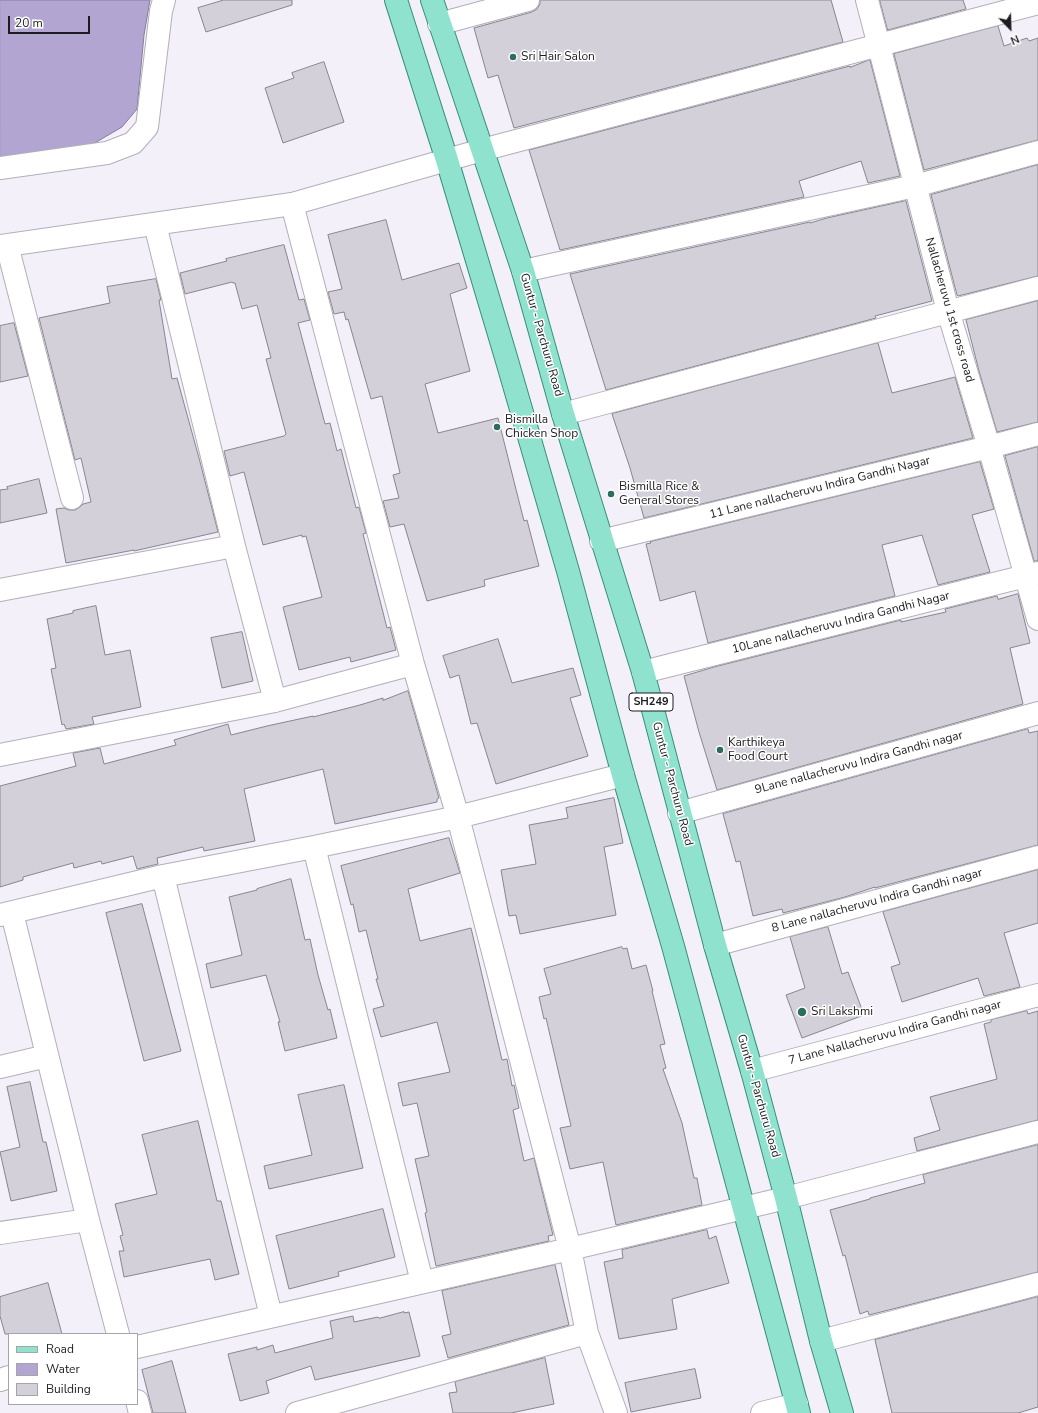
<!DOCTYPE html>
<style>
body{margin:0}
#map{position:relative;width:1038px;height:1413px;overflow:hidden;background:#f3f0fa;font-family:"Nunito Sans",sans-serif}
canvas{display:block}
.legend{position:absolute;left:8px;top:1333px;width:130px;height:72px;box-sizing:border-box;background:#fff;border:1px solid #a5a4a6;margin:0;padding:5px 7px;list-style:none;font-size:12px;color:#1d1c20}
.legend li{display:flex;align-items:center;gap:8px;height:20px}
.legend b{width:20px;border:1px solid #a5a4a6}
.north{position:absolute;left:990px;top:8px;width:40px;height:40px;-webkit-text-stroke:3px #fff;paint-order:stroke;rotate:157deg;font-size:11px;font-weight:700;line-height:16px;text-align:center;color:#1d1c20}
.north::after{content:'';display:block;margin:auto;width:14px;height:18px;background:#1d1c20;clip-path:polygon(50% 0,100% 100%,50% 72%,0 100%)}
.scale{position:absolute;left:8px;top:16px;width:82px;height:18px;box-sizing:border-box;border:2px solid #1d1c20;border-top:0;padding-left:5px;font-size:12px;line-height:14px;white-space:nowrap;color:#1d1c20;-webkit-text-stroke:3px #fff;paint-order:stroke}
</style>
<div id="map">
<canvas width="1038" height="1413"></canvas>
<ul class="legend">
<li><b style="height:5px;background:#8fe2cd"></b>Road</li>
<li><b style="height:11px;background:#b2a5d2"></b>Water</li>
<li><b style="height:11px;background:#d3d0da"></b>Building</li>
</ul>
<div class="north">N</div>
<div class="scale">20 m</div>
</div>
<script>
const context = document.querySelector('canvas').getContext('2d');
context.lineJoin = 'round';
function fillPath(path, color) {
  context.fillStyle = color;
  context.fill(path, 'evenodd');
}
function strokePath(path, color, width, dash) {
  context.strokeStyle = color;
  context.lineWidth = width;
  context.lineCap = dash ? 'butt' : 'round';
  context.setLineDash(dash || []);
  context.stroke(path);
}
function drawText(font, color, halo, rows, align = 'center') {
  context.font = font + ' "Nunito Sans",sans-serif';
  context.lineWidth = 3;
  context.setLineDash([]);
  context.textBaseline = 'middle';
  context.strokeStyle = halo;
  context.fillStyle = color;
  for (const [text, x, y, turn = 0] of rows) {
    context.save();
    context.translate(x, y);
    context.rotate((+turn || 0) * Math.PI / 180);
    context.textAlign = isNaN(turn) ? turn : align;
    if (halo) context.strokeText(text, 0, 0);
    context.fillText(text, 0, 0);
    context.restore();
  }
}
const water = new Path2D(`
 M 0,0 L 150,0 L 144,35 L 137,109 L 122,127 L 93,144 L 0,159 Z`);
const building = new Path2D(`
 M 224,0 L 292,0 L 292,5 L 206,32 L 198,8 Z
 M 540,0 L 831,0 L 843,42 L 514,128 L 498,75 L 488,78 L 474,28 L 532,12 L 537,9 L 540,4 Z
 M 880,0 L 963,0 L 966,9 L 888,30 Z
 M 998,26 L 1004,46 L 1027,38 L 1029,41 L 1038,38 L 1038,140 L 924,170 L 894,54 Z
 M 870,60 L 900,176 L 868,183 L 861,161 L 799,181 L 804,197 L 560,250 L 529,150 L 850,66 L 850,67 Z
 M 324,62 L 344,122 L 283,143 L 265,88 L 294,78 L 292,73 Z
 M 1038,165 L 1038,276 L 958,296 L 957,295 L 931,195 Z
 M 906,201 L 932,301 L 875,316 L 876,318 L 606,390 L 570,274 L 810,222 L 810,223 L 827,218 Z
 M 386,220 L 402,280 L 459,263 L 467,288 L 450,294 L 470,371 L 425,384 L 438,433 L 498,418 L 524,521 L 527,520 L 539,566 L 484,580 L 485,586 L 427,601 L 404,524 L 390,527 L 383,501 L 399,498 L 393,475 L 400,473 L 382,396 L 371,399 L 348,319 L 346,320 L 344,312 L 334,314 L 328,292 L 342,289 L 328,235 Z
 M 284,245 L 299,300 L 304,299 L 310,320 L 298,323 L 325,424 L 330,423 L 337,451 L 341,449 L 356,508 L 359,507 L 366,533 L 363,534 L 387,628 L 390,627 L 396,650 L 351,662 L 350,657 L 299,670 L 283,607 L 322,597 L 306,536 L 302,537 L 302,535 L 263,545 L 244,472 L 230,476 L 224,451 L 284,436 L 286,434 L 266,359 L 271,358 L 257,305 L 242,309 L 235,283 L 233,283 L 232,282 L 185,294 L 180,273 L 227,261 L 226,259 Z
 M 156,279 L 161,300 L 159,300 L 172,379 L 177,378 L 199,458 L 218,532 L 134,551 L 134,550 L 66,563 L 56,509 L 64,508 L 69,510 L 75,510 L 80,507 L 83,504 L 91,502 L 81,458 L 75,460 L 39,318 L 110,303 L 107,287 Z
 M 1038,301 L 1038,422 L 997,432 L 979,371 L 966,320 Z
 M 14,323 L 28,376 L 0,382 L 0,326 Z
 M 878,343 L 892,393 L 955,377 L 973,438 L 644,518 L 630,468 L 612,414 Z
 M 1038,447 L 1038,561 L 1034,561 L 1005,456 Z
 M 980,462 L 994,509 L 972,515 L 990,572 L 938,585 L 922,535 L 882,545 L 895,596 L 708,643 L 695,591 L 660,601 L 646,544 L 651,543 L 650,542 Z
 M 39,479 L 47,513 L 0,523 L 0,490 L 8,489 L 7,487 Z
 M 1018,594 L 1030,643 L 1010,648 L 1023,704 L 717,790 L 699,732 L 684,676 L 714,667 L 901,620 L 901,622 L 946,612 L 945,609 L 997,596 L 998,599 Z
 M 96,606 L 105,655 L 130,650 L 141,707 L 92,717 L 94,724 L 66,729 L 64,724 L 62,725 L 51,669 L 56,668 L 47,619 L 73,613 L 73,611 Z
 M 242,632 L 253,681 L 222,688 L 211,638 Z
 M 498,639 L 512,683 L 573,668 L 581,695 L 570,698 L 588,756 L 496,784 L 477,723 L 471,724 L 459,675 L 450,678 L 443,656 Z
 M 408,691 L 439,798 L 437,799 L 437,802 L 335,824 L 323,769 L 244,789 L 255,841 L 204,851 L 203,847 L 157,858 L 158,864 L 137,869 L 133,856 L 102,864 L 101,861 L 74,868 L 73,863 L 23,877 L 23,880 L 0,887 L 0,786 L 76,766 L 73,753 L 100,748 L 104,764 L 176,745 L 174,740 L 228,724 L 231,735 L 267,726 L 313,716 L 313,717 L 360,705 L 383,698 L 383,700 Z
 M 1028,729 L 1029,733 L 1038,731 L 1038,845 L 875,888 L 875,887 L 845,897 L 783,913 L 782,909 L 753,916 L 740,861 L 736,862 L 723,814 Z
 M 614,798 L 623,843 L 604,847 L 616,915 L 520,934 L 516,915 L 509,916 L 501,870 L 536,864 L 529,825 L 568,818 L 566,808 Z
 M 449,838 L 460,873 L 408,889 L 420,941 L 471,928 L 502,1060 L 507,1059 L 512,1086 L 514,1085 L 519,1108 L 513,1110 L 524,1161 L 534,1158 L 553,1235 L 548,1236 L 549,1241 L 436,1266 L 425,1213 L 427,1212 L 415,1159 L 429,1156 L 417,1103 L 403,1106 L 398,1083 L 450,1072 L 437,1022 L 381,1037 L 373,1009 L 384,1006 L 376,979 L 378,979 L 366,930 L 359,932 L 353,904 L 351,905 L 341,866 Z
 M 1038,870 L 1038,923 L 1004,933 L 1020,987 L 984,996 L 978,978 L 902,1002 L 891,967 L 900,964 L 883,912 Z
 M 291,879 L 305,940 L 310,939 L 318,975 L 328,1010 L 330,1009 L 337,1038 L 285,1051 L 278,1022 L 280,1022 L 266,975 L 211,988 L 206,964 L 242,955 L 229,897 L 257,890 L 257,889 Z
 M 142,904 L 181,1051 L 144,1061 L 106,913 Z
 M 828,927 L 842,974 L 848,972 L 864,1015 L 802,1038 L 786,995 L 805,988 L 790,937 Z
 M 622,947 L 623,949 L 627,948 L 632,969 L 646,965 L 653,991 L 652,991 L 665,1044 L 660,1045 L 666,1068 L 663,1069 L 682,1123 L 694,1178 L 697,1178 L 702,1205 L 616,1225 L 603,1162 L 570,1169 L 560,1128 L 571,1126 L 546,1018 L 544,1019 L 539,997 L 551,994 L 544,969 Z
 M 1027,1011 L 1028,1014 L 1038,1011 L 1038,1120 L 917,1151 L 914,1138 L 940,1130 L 930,1097 L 997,1079 L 984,1024 L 991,1022 L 991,1020 Z
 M 30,1082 L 43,1142 L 46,1142 L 57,1191 L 11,1201 L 0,1152 L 20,1147 L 7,1087 Z
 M 344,1085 L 363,1168 L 269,1189 L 264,1166 L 312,1155 L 298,1095 Z
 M 198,1121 L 217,1201 L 221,1201 L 239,1274 L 215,1280 L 210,1259 L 124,1277 L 119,1251 L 124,1251 L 120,1236 L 123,1235 L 115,1204 L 157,1194 L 142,1135 Z
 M 1038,1145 L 1038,1272 L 869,1315 L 868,1311 L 860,1314 L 845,1255 L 843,1256 L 830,1210 L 870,1199 L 870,1198 L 925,1183 L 923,1175 Z
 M 383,1209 L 395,1257 L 338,1272 L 339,1276 L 289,1289 L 276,1236 Z
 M 707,1230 L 709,1239 L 716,1236 L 729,1283 L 672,1299 L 677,1329 L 619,1339 L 604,1262 L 623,1258 L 622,1250 Z
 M 555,1265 L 569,1325 L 448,1358 L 442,1336 L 451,1334 L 442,1291 Z
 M 48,1283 L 62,1334 L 5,1334 L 0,1316 L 0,1297 Z
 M 1038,1297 L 1038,1407 L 1018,1413 L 892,1413 L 875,1340 Z
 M 404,1312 L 404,1313 L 409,1312 L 420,1356 L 315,1380 L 311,1366 L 266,1381 L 269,1393 L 240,1401 L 228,1354 L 257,1347 L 257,1350 L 273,1345 L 275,1353 L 333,1338 L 330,1321 L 353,1316 L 354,1322 L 378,1317 L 379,1318 Z
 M 545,1358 L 554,1404 L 511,1413 L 453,1413 L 449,1393 L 457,1392 L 455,1382 Z
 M 172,1361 L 186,1413 L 153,1413 L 142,1370 Z
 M 695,1369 L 701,1398 L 631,1412 L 625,1383 Z`);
const minor = new Path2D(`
 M 867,0 L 948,311 L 989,447 L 1038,619
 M 439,24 L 528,0
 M 0,168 L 107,153 L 133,143 L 147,127 L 161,11 L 164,0
 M 292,204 L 413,664 L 458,817 L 570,1249 L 587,1333 L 616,1413
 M 155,224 L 234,546 L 275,701
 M 7,245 L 72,498
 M 0,246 L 292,204 L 482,150 L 1038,3
 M 523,271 L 915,186 L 1038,152
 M 563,414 L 1038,288
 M 601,541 L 989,447 L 1038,434
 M 0,590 L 234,546
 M 643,672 L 1038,573
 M 0,755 L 275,701 L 413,664
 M 679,813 L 1038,713
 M 314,847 L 422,1282
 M 163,876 L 271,1316
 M 12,913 L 88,1220 L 118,1334
 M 0,915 L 163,876 L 314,847 L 458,817 L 623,775
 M 715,945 L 1038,857
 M 0,1067 L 47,1056
 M 752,1071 L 1038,995
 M 0,1233 L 88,1220
 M 821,1341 L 1038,1284
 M 137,1347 L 570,1249 L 786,1198 L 1038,1132
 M 0,1380 L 9,1377
 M 137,1401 L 140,1413
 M 297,1413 L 587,1333
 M 762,1413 L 797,1404`);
const major = new Path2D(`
 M 396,0 L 447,160 L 505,354 L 568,571 L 623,775 L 673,946 L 799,1413
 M 432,0 L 523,271 L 563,414 L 643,672 L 715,945 L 752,1071 L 786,1198 L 821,1341 L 842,1413`);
const markers = [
 [513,57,4,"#2d6d5c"],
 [497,427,4,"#2d6d5c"],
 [611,494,4,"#2d6d5c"],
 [720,750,4,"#2d6d5c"],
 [802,1012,5,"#2d6d5c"]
];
const shields = [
 [651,702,44]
];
const shieldNames = [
 ["SH249",651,702]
];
const poiNames = [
 ["Sri Hair Salon",521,57],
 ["Bismilla",505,420],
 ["Chicken Shop",505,434],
 ["Bismilla Rice &",619,487],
 ["General Stores",619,501],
 ["Karthikeya",728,743],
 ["Food Court",728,757],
 ["Sri Lakshmi",811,1012]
];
const streetNames = [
 ["Nallacheruvu 1st cross road",949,310,74],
 ["Guntur - Parchuru Road",541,335,74],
 ["11 Lane nallacheruvu Indira Gandhi Nagar",820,488,-14],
 ["10Lane nallacheruvu Indira Gandhi Nagar",841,623,-14],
 ["9Lane nallacheruvu Indira Gandhi nagar",859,763,-15],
 ["Guntur - Parchuru Road",672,784,75],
 ["8 Lane nallacheruvu Indira Gandhi nagar",877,901,-15],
 ["7 Lane Nallacheruvu Indira Gandhi nagar",895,1033,-15],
 ["Guntur - Parchuru Road",758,1096,74]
];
fillPath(water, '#b2a5d2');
strokePath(water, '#857c9d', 1);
fillPath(building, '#d3d0da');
strokePath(building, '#87858e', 1);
strokePath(minor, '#b2afb9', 24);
strokePath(major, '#37907b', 24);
strokePath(minor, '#fff', 22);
strokePath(major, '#8fe2cd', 22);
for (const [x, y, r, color] of markers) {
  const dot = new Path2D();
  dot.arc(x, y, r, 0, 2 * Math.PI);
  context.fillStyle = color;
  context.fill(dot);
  strokePath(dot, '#fff', 1.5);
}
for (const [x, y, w] of shields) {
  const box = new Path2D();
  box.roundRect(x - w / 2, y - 9, w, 18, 3);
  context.fillStyle = '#fff';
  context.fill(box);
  strokePath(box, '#1d1c20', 1);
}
drawText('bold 11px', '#1d1c20', null, shieldNames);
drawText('12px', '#1d1c20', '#fff', poiNames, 'left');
drawText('12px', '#1d1c20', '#fff', streetNames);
</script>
